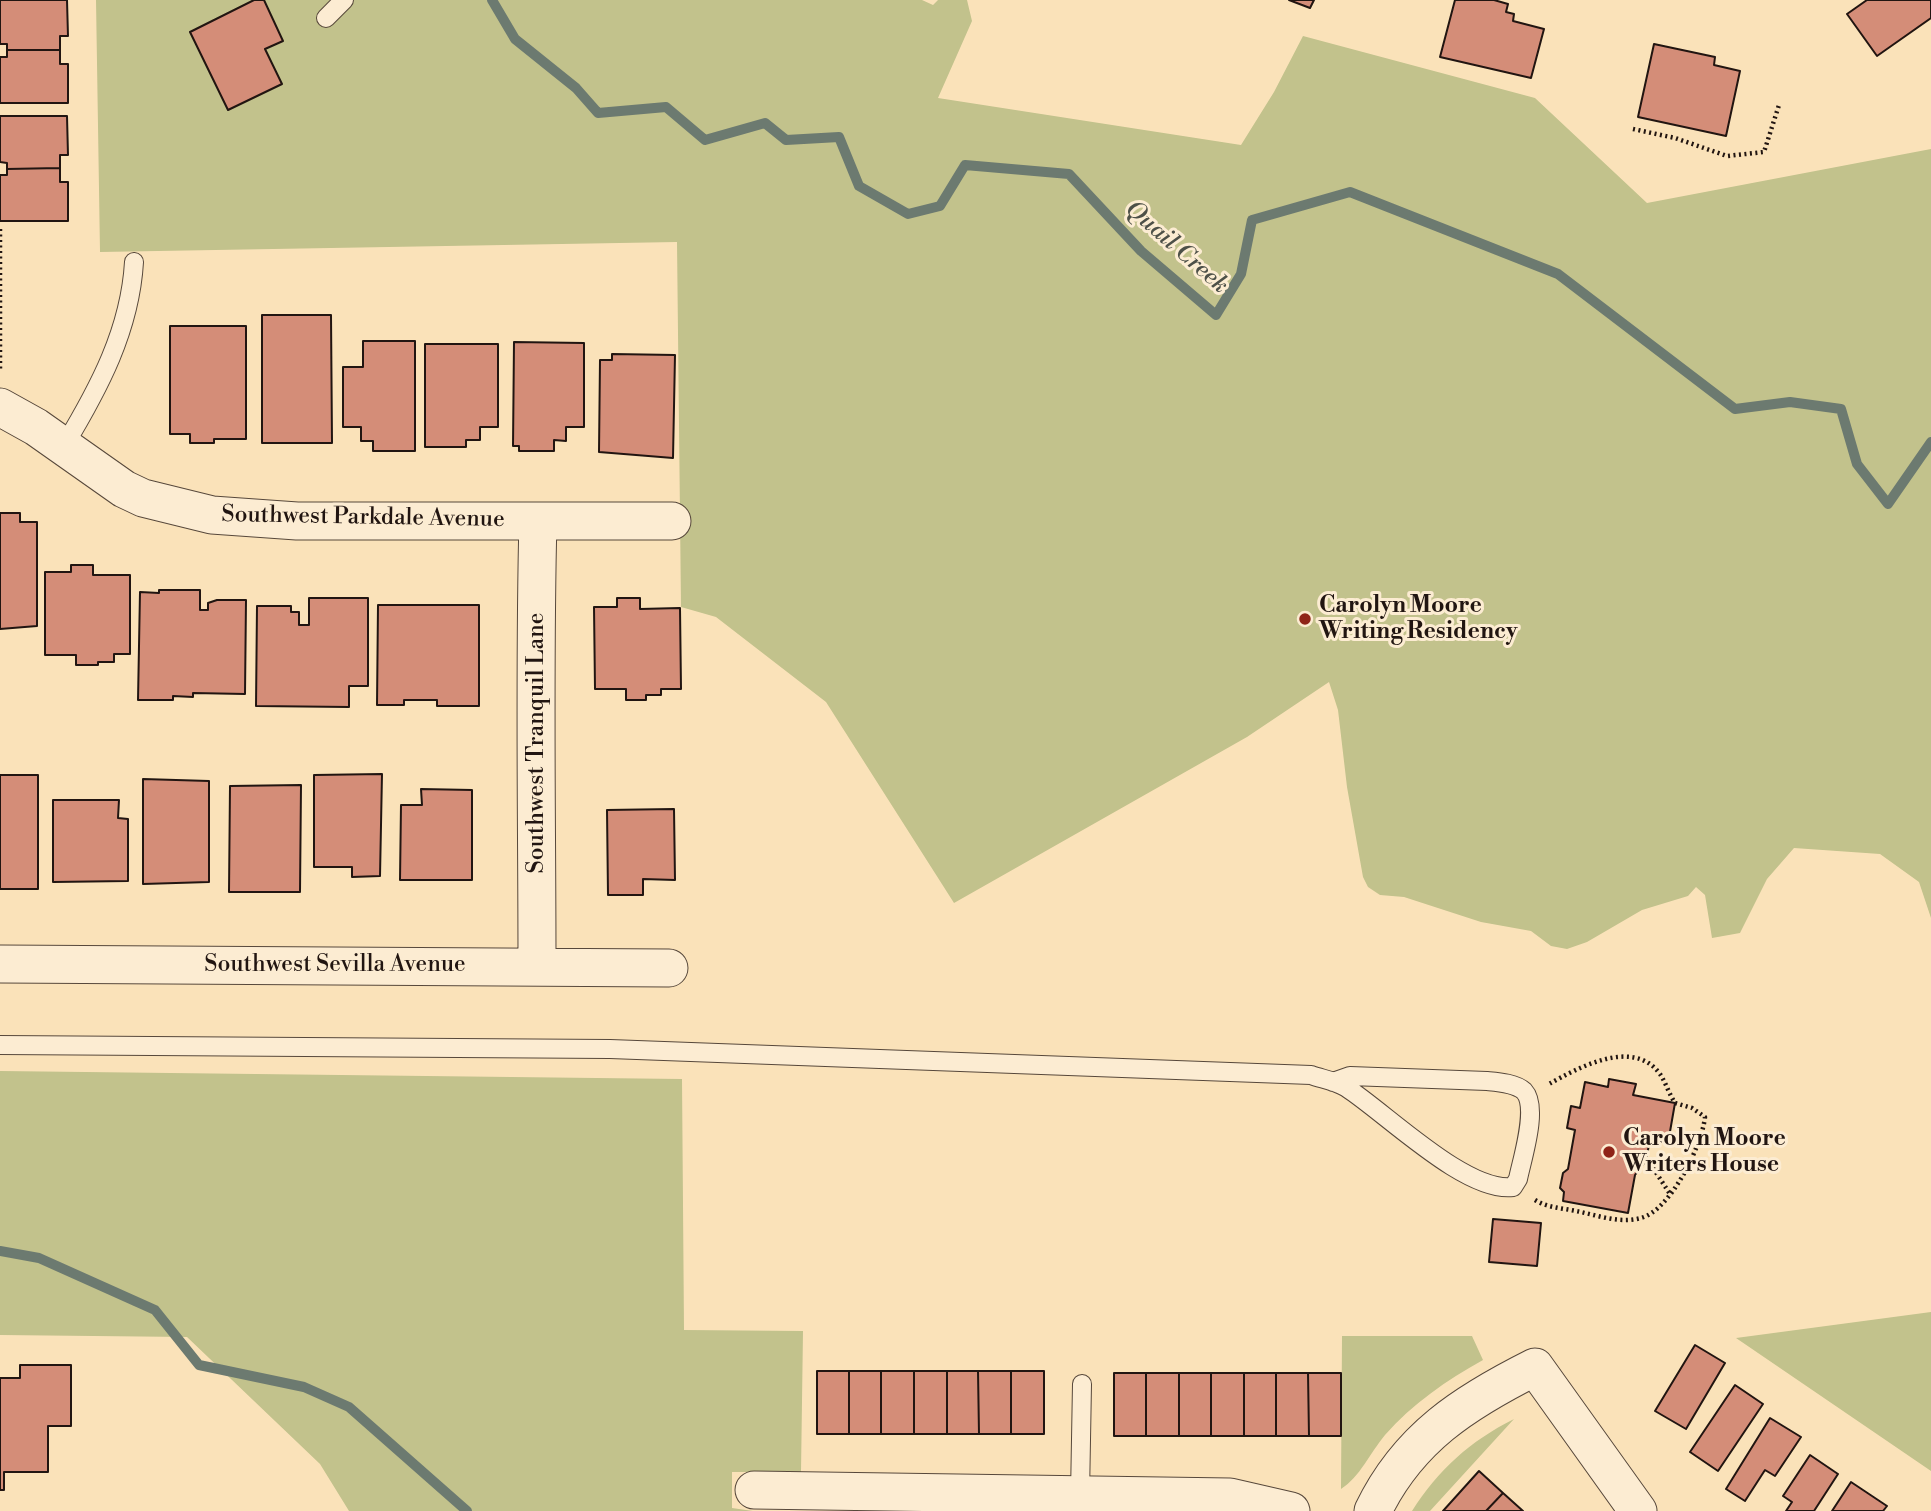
<!DOCTYPE html>
<style>
body{margin:0}
canvas{display:block;background:#fae2b9}
</style>
<canvas width="1931" height="1511"></canvas>
<script>
const context = document.querySelector('canvas').getContext('2d');
context.lineJoin = 'round';
function fillPath(path, color) {
  context.fillStyle = color;
  context.fill(path, 'evenodd');
}
function strokePath(path, color, width, dash) {
  context.strokeStyle = color;
  context.lineWidth = width;
  context.lineCap = dash ? 'butt' : 'round';
  context.setLineDash(dash || []);
  context.stroke(path);
}
function drawText(font, color, halo, rows, align = 'center') {
  context.font = font + ' "Libre Bodoni",serif';
  context.lineWidth = 6;
  context.setLineDash([]);
  context.textBaseline = 'middle';
  context.strokeStyle = halo;
  context.fillStyle = color;
  for (const [text, x, y, turn = 0] of rows) {
    context.save();
    context.translate(x, y);
    context.rotate((+turn || 0) * Math.PI / 180);
    context.textAlign = isNaN(turn) ? turn : align;
    if (halo) context.strokeText(text, 0, 0);
    context.fillText(text, 0, 0);
    context.restore();
  }
}
const green = new Path2D(`
 M 96,0 L 922,0 L 933,5 L 938,0 L 967,0 L 972,21 L 938,98 L 1241,145 L 1274,92 L 1303,36 L 1535,98 L 1647,203 L 1931,149 L 1931,918 L 1919,882 L 1880,854 L 1794,848 L 1767,879 L 1740,933 L 1712,938 L 1705,895 L 1696,887 L 1688,896 L 1642,910 L 1587,942 L 1567,949 L 1551,946 L 1531,931 L 1481,922 L 1404,897 L 1380,895 L 1368,887 L 1363,877 L 1347,787 L 1338,710 L 1329,682 L 1247,737 L 954,903 L 826,702 L 716,617 L 681,607 L 677,242 L 100,252 Z
 M 0,1071 L 682,1079 L 684,1330 L 803,1331 L 801,1472 L 732,1472 L 732,1508 L 753,1511 L 349,1511 L 320,1464 L 187,1337 L 0,1335 Z
 M 1931,1312 L 1931,1471 L 1736,1338 Z
 M 1342,1336 L 1472,1336 L 1483,1360 C 1447,1380 1412,1404 1385,1435 C 1370,1453 1360,1477 1341,1489 Z
 M 1514,1419 L 1430,1511 L 1412,1511 C 1438,1470 1470,1441 1514,1419 Z`);
const stream = new Path2D(`
 M 492,0 L 515,39 L 576,88 L 598,113 L 666,107 L 705,140 L 765,123 L 786,140 L 839,137 L 859,186 L 908,214 L 940,206 L 965,165 L 1069,174 L 1141,251 L 1216,315 L 1241,274 L 1252,220 L 1350,192 L 1558,274 L 1735,409 L 1790,402 L 1841,409 L 1857,464 L 1888,504 L 1931,442
 M 0,1251 L 39,1258 L 155,1310 L 199,1365 L 304,1387 L 349,1407 L 467,1511`);
const building = new Path2D(`
 M 0,0 L 67,0 L 68,36 L 60,36 L 60,50 L 7,50 L 7,44 L 0,44 Z
 M 254,0 L 264,0 L 283,41 L 265,49 L 282,84 L 228,110 L 190,32 Z
 M 1289,0 L 1314,0 L 1310,8 Z
 M 1455,0 L 1494,0 L 1508,4 L 1506,12 L 1514,14 L 1513,21 L 1544,29 L 1531,78 L 1440,57 Z
 M 1867,0 L 1931,0 L 1931,18 L 1877,56 L 1847,14 Z
 M 1654,44 L 1715,57 L 1714,65 L 1740,71 L 1726,136 L 1638,117 Z
 M 7,50 L 60,50 L 60,64 L 68,64 L 68,103 L 0,103 L 0,57 L 7,57 Z
 M 0,116 L 67,116 L 68,155 L 60,155 L 60,168 L 7,169 L 7,163 L 0,162 Z
 M 60,168 L 60,182 L 68,182 L 68,221 L 0,221 L 0,175 L 7,175 L 7,169 Z
 M 262,315 L 331,315 L 332,443 L 262,443 Z
 M 170,326 L 246,326 L 246,439 L 214,439 L 214,443 L 190,443 L 190,434 L 170,434 Z
 M 363,341 L 415,341 L 415,451 L 373,451 L 373,441 L 361,441 L 361,427 L 343,427 L 343,367 L 363,367 Z
 M 514,342 L 584,343 L 584,427 L 566,427 L 566,441 L 554,440 L 554,451 L 519,451 L 519,446 L 513,446 Z
 M 425,344 L 498,344 L 498,427 L 480,427 L 480,440 L 466,440 L 466,447 L 425,447 Z
 M 612,354 L 675,355 L 673,458 L 599,452 L 600,360 L 612,360 Z
 M 0,513 L 20,513 L 20,522 L 37,522 L 37,626 L 0,629 Z
 M 71,565 L 93,565 L 93,575 L 130,575 L 130,654 L 114,654 L 114,662 L 98,662 L 98,665 L 76,665 L 76,655 L 45,655 L 45,572 L 71,572 Z
 M 159,590 L 200,590 L 200,610 L 208,610 L 208,603 L 217,600 L 246,600 L 245,694 L 193,693 L 193,697 L 173,696 L 173,700 L 138,700 L 140,592 L 159,593 Z
 M 309,598 L 368,598 L 368,686 L 349,686 L 349,707 L 256,706 L 257,606 L 291,606 L 291,612 L 299,612 L 299,625 L 309,625 Z
 M 617,598 L 640,598 L 640,609 L 680,608 L 681,689 L 661,689 L 661,695 L 646,695 L 646,700 L 626,700 L 626,689 L 595,689 L 594,607 L 617,607 Z
 M 378,605 L 479,605 L 479,706 L 437,706 L 437,700 L 404,700 L 404,705 L 377,705 Z
 M 382,774 L 380,876 L 352,877 L 352,867 L 314,867 L 314,775 Z
 M 0,775 L 38,775 L 38,889 L 0,889 Z
 M 143,779 L 209,781 L 209,882 L 143,884 Z
 M 301,785 L 300,892 L 229,892 L 230,786 Z
 M 421,789 L 472,790 L 472,880 L 400,880 L 401,805 L 422,805 Z
 M 53,800 L 119,800 L 118,818 L 128,819 L 128,881 L 53,882 Z
 M 674,809 L 675,880 L 643,879 L 643,895 L 608,895 L 607,810 Z
 M 1609,1079 L 1636,1084 L 1633,1095 L 1675,1103 L 1668,1143 L 1650,1139 L 1646,1161 L 1635,1175 L 1628,1213 L 1563,1201 L 1564,1192 L 1560,1188 L 1563,1173 L 1568,1169 L 1575,1130 L 1567,1128 L 1571,1106 L 1580,1108 L 1585,1082 L 1608,1087 Z
 M 1493,1219 L 1541,1223 L 1537,1266 L 1489,1262 Z
 M 1695,1345 L 1725,1363 L 1686,1429 L 1655,1411 Z
 M 20,1365 L 71,1365 L 71,1426 L 48,1426 L 48,1472 L 4,1472 L 4,1490 L 0,1490 L 0,1378 L 20,1378 Z
 M 817,1371 L 849,1371 L 849,1434 L 817,1434 Z
 M 849,1371 L 881,1371 L 881,1434 L 849,1434 Z
 M 881,1371 L 914,1371 L 914,1434 L 881,1434 Z
 M 914,1371 L 947,1371 L 947,1434 L 914,1434 Z
 M 947,1371 L 978,1371 L 979,1434 L 947,1434 Z
 M 978,1371 L 1011,1371 L 1011,1434 L 979,1434 Z
 M 1011,1371 L 1044,1371 L 1044,1434 L 1011,1434 Z
 M 1114,1373 L 1146,1373 L 1146,1436 L 1114,1436 Z
 M 1146,1373 L 1179,1373 L 1179,1436 L 1146,1436 Z
 M 1179,1373 L 1211,1373 L 1211,1436 L 1179,1436 Z
 M 1211,1373 L 1244,1373 L 1244,1436 L 1211,1436 Z
 M 1244,1373 L 1276,1373 L 1276,1436 L 1244,1436 Z
 M 1276,1373 L 1308,1373 L 1309,1436 L 1276,1436 Z
 M 1308,1373 L 1341,1373 L 1341,1436 L 1309,1436 Z
 M 1735,1385 L 1763,1404 L 1718,1471 L 1690,1452 Z
 M 1770,1418 L 1801,1437 L 1775,1476 L 1765,1470 L 1745,1501 L 1726,1489 Z
 M 1810,1455 L 1838,1474 L 1814,1511 L 1786,1511 L 1792,1502 L 1783,1496 Z
 M 1479,1471 L 1503,1493 L 1486,1511 L 1443,1511 Z
 M 1851,1482 L 1887,1506 L 1883,1511 L 1832,1511 Z
 M 1503,1493 L 1523,1511 L 1486,1511 Z`);
const path = new Path2D(`
 M 1633,129 L 1675,138 L 1727,156 L 1764,152 L 1779,105
 M 0,229 L 0,369
 M 1653,1168 L 1670,1194
 M 1535,1200 C 1548,1208 1562,1208 1576,1211 C 1597,1215 1619,1224 1641,1218 C 1671,1210 1702,1145 1705,1117 L 1692,1108 L 1675,1103 C 1669,1094 1666,1083 1660,1074 C 1633,1037 1578,1068 1549,1084`);
const service = new Path2D(`
 M 326,18 L 344,0
 M 64,446 C 99,388 130,330 134,262
 M 0,1045 L 610,1049 L 1311,1075 C 1322,1079 1337,1081 1347,1088 C 1387,1114 1466,1193 1513,1187 L 1518,1179 C 1522,1159 1539,1107 1524,1091 C 1515,1083 1498,1082 1487,1081 L 1350,1076 L 1333,1082
 M 1080,1495 L 1082,1384`);
const minor = new Path2D(`
 M 0,407 L 36,427 L 124,489 L 143,498 L 212,515 L 297,521 L 672,521
 M 0,964 L 669,968
 M 537,965 C 537,817 534,669 538,521
 M 754,1490 L 1230,1497 L 1291,1511
 M 1373,1511 C 1408,1438 1465,1402 1535,1367 L 1638,1511`);
const markers = [
 [1305,619,7,"#8f2418"],
 [1609,1152,7,"#8f2418"]
];
const streetNames = [
 ["Southwest Parkdale Avenue",363,518,1],
 ["Southwest Tranquil Lane",537,743,-90],
 ["Southwest Sevilla Avenue",335,965]
];
const poiNames = [
 ["Carolyn Moore",1319,606],
 ["Writing Residency",1319,632],
 ["Carolyn Moore",1623,1139],
 ["Writers House",1623,1165]
];
const waterNames = [
 ["Quail Creek",1176,248,41]
];
fillPath(green, '#c2c28c');
strokePath(stream, '#6c7a70', 10);
fillPath(building, '#d48d78');
strokePath(building, '#211511', 2);
strokePath(service, '#57483b', 20);
strokePath(minor, '#57483b', 39);
strokePath(path, '#211511', 4.5, [2, 3.5]);
strokePath(service, '#fcecd2', 18);
strokePath(minor, '#fcecd2', 37);
for (const [x, y, r, color] of markers) {
  const dot = new Path2D();
  dot.arc(x, y, r, 0, 2 * Math.PI);
  context.fillStyle = color;
  context.fill(dot);
  strokePath(dot, '#fcecd2', 2.5);
}
drawText('23px', '#211511', '#fcecd2', streetNames);
drawText('bold 23px', '#211511', '#fcecd2', poiNames, 'left');
drawText('italic 24px', '#4d5048', '#fcecd2', waterNames);
</script>
